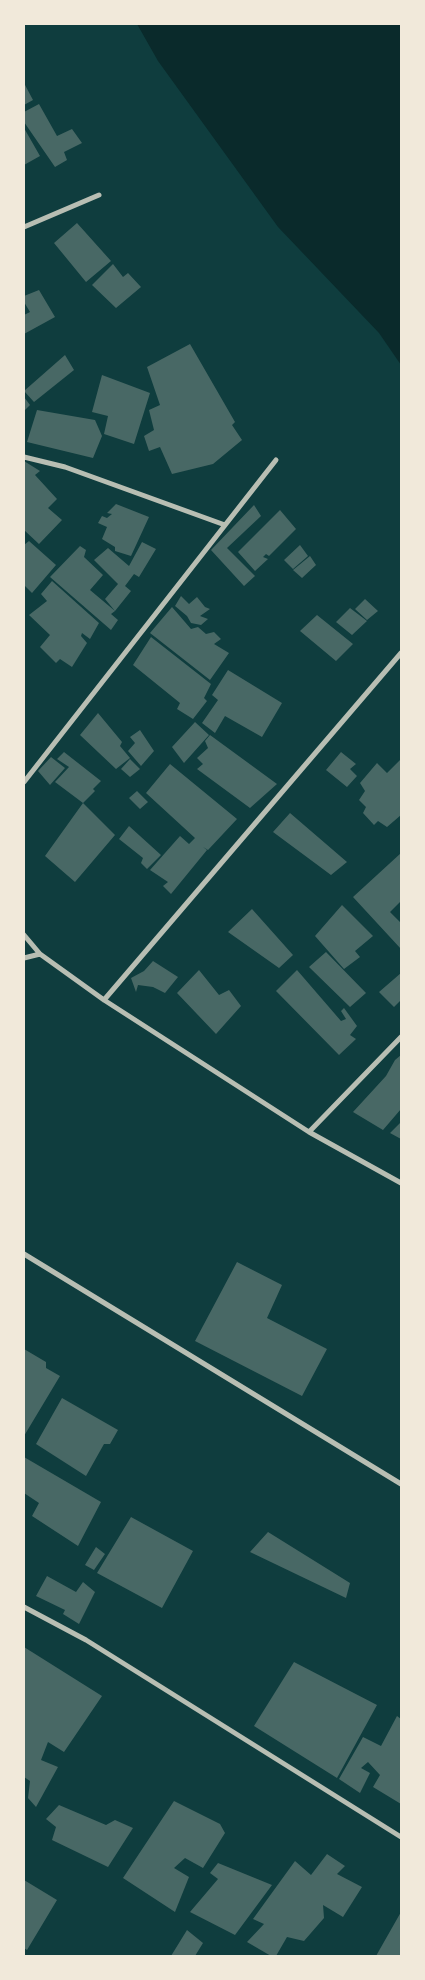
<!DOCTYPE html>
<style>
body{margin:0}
#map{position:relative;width:425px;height:1980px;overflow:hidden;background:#0f3d3e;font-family:Arial,sans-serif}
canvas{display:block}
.frame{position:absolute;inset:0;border:25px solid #f1e9da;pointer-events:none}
</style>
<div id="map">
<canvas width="425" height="1980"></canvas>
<div class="frame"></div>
</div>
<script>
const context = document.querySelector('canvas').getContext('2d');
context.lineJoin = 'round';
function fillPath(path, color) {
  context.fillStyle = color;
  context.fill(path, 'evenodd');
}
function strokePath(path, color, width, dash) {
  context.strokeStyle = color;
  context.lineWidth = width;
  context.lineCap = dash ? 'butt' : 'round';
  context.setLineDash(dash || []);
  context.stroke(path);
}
const water = new Path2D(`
 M 137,24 L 401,24 L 401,365 L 379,333 L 278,227 L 158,61 Z`);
const building = new Path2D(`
 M 24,83 L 33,100 L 24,105 Z
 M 39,104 L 57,136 L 72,129 L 82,143 L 64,152 L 67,160 L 55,167 L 24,122 L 24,112 Z
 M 24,128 L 40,156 L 24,165 Z
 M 77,223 L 111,261 L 86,282 L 54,243 Z
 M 113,264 L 123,277 L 128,273 L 141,287 L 116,308 L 92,285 Z
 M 39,290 L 55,317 L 24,334 L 24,315 L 30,312 L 24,302 L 24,296 Z
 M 190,344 L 235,422 L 232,425 L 242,440 L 213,464 L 172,474 L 160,447 L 149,451 L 144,436 L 154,430 L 149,410 L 160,405 L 147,367 Z
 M 65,355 L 74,370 L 34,402 L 24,391 Z
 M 102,375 L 150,393 L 134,444 L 104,434 L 108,416 L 92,412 Z
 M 24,397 L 30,405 L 24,411 Z
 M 37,410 L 95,420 L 102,436 L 93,458 L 27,442 Z
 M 24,461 L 40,471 L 35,475 L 57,499 L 48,508 L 62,520 L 39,544 L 24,530 Z
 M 116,504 L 149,517 L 131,556 L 115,551 L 115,547 L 102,539 L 107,527 L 98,523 L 102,516 L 107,518 L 112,514 L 107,513 Z
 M 254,505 L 261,516 L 227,548 L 255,576 L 244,586 L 211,550 Z
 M 280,510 L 296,529 L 269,556 L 266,554 L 263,557 L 268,559 L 255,571 L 238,552 Z
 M 29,541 L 56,565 L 32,593 L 24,585 L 24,545 Z
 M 142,542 L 156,549 L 139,577 L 134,574 L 125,586 L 131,591 L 115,611 L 105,599 L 118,584 L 94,560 L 108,548 L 129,566 Z
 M 300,545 L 308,556 L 293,569 L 284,560 Z
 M 80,546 L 86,550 L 84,557 L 103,575 L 90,590 L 115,611 L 111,614 L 118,620 L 111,630 L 50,577 Z
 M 310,556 L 316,565 L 302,578 L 293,570 Z
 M 52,581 L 99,623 L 90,639 L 82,633 L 81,636 L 87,643 L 72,667 L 60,659 L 56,663 L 40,647 L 50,635 L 29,615 L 47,601 L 41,594 Z
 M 181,596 L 189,604 L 197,597 L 205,607 L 210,609 L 200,616 L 208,619 L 201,625 L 191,623 L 187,616 L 175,606 Z
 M 365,599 L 378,611 L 367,620 L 355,609 Z
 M 172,607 L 191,629 L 198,627 L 206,634 L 214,632 L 221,639 L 214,644 L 229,653 L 210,680 L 150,633 Z
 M 350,608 L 367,621 L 352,635 L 336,622 Z
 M 317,615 L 353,644 L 336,661 L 300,631 Z
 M 151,637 L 211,684 L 204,698 L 207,701 L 193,719 L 177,709 L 180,703 L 133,665 Z
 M 228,670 L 282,703 L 262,737 L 225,716 L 215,733 L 202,723 L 218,700 L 212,695 Z
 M 98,713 L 122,742 L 120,746 L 130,758 L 116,769 L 80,735 Z
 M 195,722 L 209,735 L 184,763 L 172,747 Z
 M 140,730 L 154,751 L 141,766 L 128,751 L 135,743 L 130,737 Z
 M 210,735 L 277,784 L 250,808 L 197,769 L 203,764 L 197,758 L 208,748 L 205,741 Z
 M 64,752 L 101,781 L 93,789 L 95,791 L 83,803 L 55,782 L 69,767 L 57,759 Z
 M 341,752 L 356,764 L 350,769 L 357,776 L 347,787 L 326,770 Z
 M 51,757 L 65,768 L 50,785 L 38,771 Z
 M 130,759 L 140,769 L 130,777 L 121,769 Z
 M 401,759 L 401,815 L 387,827 L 378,821 L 374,825 L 363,813 L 366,807 L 359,800 L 365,791 L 360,783 L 377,763 L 387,773 Z
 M 170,764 L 237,819 L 208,850 L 203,847 L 207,850 L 171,894 L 163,886 L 168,882 L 150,870 L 180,836 L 189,844 L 195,838 L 146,793 Z
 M 137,791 L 148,802 L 140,809 L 129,798 Z
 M 83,803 L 115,835 L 75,882 L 45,856 Z
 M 290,813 L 347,862 L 331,875 L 273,832 Z
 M 129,826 L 161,855 L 147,869 L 141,863 L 143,858 L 119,839 Z
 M 401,853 L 401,901 L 390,912 L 401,923 L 401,949 L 353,897 Z
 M 342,905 L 373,936 L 355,951 L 360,957 L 344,969 L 315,936 Z
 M 252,909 L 293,955 L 279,968 L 228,932 Z
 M 326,952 L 366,993 L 350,1007 L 309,967 Z
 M 153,961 L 178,977 L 165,993 L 153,987 L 138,985 L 136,992 L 131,978 L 144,971 Z
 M 199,970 L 219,995 L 229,990 L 241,1006 L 216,1034 L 177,993 Z
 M 297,970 L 341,1021 L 346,1019 L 341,1011 L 344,1008 L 357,1026 L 350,1035 L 356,1039 L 339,1055 L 276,991 Z
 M 401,973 L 401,1000 L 394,1007 L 379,992 Z
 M 401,1055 L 401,1109 L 383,1130 L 353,1112 L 386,1076 L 395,1060 Z
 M 401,1122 L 401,1139 L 390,1133 Z
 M 237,1262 L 282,1285 L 267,1318 L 327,1349 L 302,1396 L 195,1341 Z
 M 24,1349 L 46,1362 L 46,1368 L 60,1376 L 24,1436 Z
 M 62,1398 L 118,1430 L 110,1444 L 104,1444 L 86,1476 L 36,1444 Z
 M 24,1457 L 101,1502 L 78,1546 L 32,1516 L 39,1503 L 24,1493 Z
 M 131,1517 L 193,1551 L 162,1608 L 97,1573 Z
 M 268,1532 L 350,1583 L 346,1598 L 250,1552 Z
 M 96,1547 L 105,1554 L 94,1570 L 85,1565 Z
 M 47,1576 L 76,1592 L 83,1582 L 95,1592 L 79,1624 L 63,1614 L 65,1610 L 36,1596 Z
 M 24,1647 L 102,1696 L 64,1752 L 48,1742 L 41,1760 L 58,1767 L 36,1807 L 28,1798 L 30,1781 L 24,1777 Z
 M 294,1662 L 377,1705 L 337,1778 L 254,1726 Z
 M 397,1716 L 401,1719 L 401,1804 L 373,1787 L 380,1775 L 368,1762 L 361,1768 L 370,1773 L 360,1793 L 339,1779 L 363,1737 L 381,1746 Z
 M 174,1801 L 220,1824 L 225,1833 L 203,1868 L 185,1858 L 174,1868 L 189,1877 L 175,1912 L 123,1878 Z
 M 59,1805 L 106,1825 L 115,1820 L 133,1828 L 108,1867 L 52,1840 L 56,1827 L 46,1819 Z
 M 327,1854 L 345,1866 L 337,1874 L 362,1887 L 343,1917 L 323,1905 L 324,1918 L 304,1941 L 287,1937 L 276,1956 L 271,1956 L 247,1942 L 264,1924 L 253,1919 L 295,1861 L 311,1875 Z
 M 218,1863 L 272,1885 L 235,1935 L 190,1912 L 218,1879 L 210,1873 Z
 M 24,1880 L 57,1900 L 27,1950 L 24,1948 Z
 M 401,1912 L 401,1956 L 376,1956 Z
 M 187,1930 L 203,1943 L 195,1956 L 171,1956 Z`);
const minor = new Path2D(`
 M 24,227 L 99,195
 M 24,457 L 65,467 L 225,525
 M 24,782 L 276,460
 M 24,935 L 40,954 L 104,1000 L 309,1132 L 401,1183
 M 24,958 L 40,954
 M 104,1000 L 401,653
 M 309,1132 L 401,1037
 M 24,1254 L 401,1484
 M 24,1607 L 86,1640 L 401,1837`);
fillPath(water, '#0a2a2b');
fillPath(building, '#486865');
strokePath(minor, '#b8beb3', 5);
</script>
